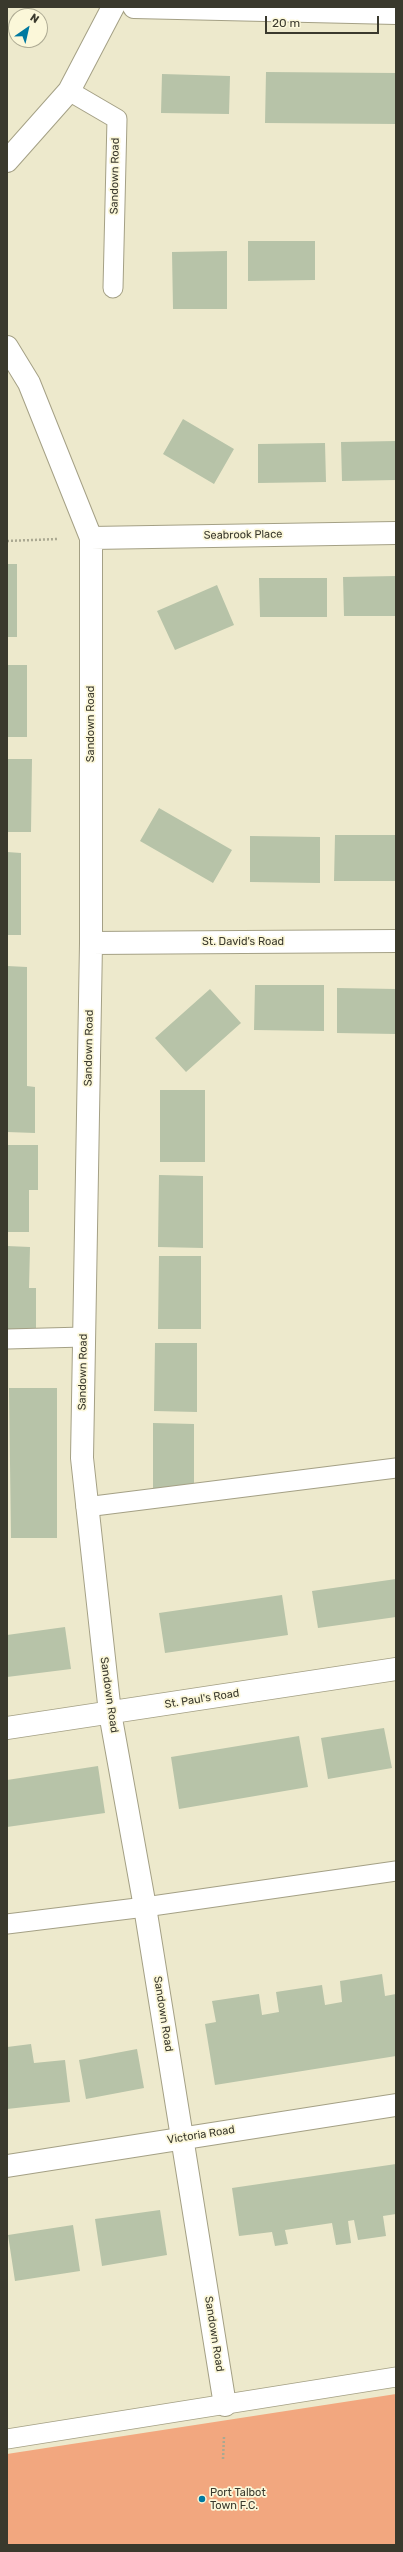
<!DOCTYPE html>
<style>
body{margin:0}
#map{position:relative;width:403px;height:2552px;overflow:hidden;background:#ede9cc;font-family:Rubik,sans-serif}
canvas{display:block}
.frame{position:absolute;inset:0;border:8px solid #3a392d;pointer-events:none}
.north{position:absolute;left:8px;top:8px;width:40px;height:40px;box-sizing:border-box;background:#fbf7d9;border:1px solid #aeab94;border-radius:50%;rotate:34deg;font-size:11px;font-weight:700;line-height:16px;text-align:center;color:#3a392d}
.north::after{content:'';display:block;margin:auto;width:14px;height:18px;background:#0079a1;clip-path:polygon(50% 0,100% 100%,50% 72%,0 100%)}
.scale{position:absolute;left:265px;top:16px;width:114px;height:18px;box-sizing:border-box;border:2px solid #3a392d;border-top:0;padding-left:5px;font-size:12px;line-height:14px;white-space:nowrap;color:#3a392d;-webkit-text-stroke:3px #fbf7d9;paint-order:stroke}
</style>
<div id="map">
<canvas width="403" height="2552"></canvas>
<div class="frame"></div>
<div class="north">N</div>
<div class="scale">20 m</div>
</div>
<script>
const context = document.querySelector('canvas').getContext('2d');
context.lineJoin = 'round';
function fillPath(path, color) {
  context.fillStyle = color;
  context.fill(path, 'evenodd');
}
function strokePath(path, color, width, dash) {
  context.strokeStyle = color;
  context.lineWidth = width;
  context.lineCap = dash ? 'butt' : 'round';
  context.setLineDash(dash || []);
  context.stroke(path);
}
function drawText(font, color, halo, rows, align = 'center') {
  context.font = font + ' Rubik,sans-serif';
  context.lineWidth = 3.5;
  context.setLineDash([]);
  context.textBaseline = 'middle';
  context.strokeStyle = halo;
  context.fillStyle = color;
  for (const [text, x, y, turn = 0] of rows) {
    context.save();
    context.translate(x, y);
    context.rotate((+turn || 0) * Math.PI / 180);
    context.textAlign = isNaN(turn) ? turn : align;
    if (halo) context.strokeText(text, 0, 0);
    context.fillText(text, 0, 0);
    context.restore();
  }
}
const green = new Path2D(`
 M 396,2394 L 396,2545 L 7,2545 L 7,2454 Z`);
const building = new Path2D(`
 M 266,72 L 396,73 L 396,124 L 265,123 Z
 M 162,74 L 230,76 L 229,114 L 161,113 Z
 M 248,241 L 315,241 L 315,280 L 248,281 Z
 M 227,251 L 227,309 L 173,309 L 172,252 Z
 M 183,419 L 234,449 L 214,484 L 163,454 Z
 M 396,441 L 396,480 L 342,481 L 341,442 Z
 M 325,443 L 326,482 L 258,483 L 258,444 Z
 M 7,564 L 17,564 L 17,637 L 7,637 Z
 M 396,576 L 396,616 L 344,616 L 343,577 Z
 M 259,578 L 327,578 L 327,617 L 260,617 Z
 M 217,585 L 234,625 L 175,650 L 157,611 Z
 M 7,665 L 27,665 L 27,737 L 7,737 Z
 M 7,759 L 32,759 L 31,832 L 7,832 Z
 M 159,808 L 232,850 L 213,883 L 140,841 Z
 M 335,835 L 396,835 L 396,881 L 334,881 Z
 M 250,836 L 320,837 L 320,883 L 250,882 Z
 M 7,852 L 21,853 L 21,935 L 7,935 Z
 M 7,966 L 27,967 L 27,1086 L 35,1087 L 35,1133 L 7,1132 Z
 M 255,985 L 324,985 L 324,1031 L 254,1030 Z
 M 337,988 L 396,989 L 396,1034 L 337,1033 Z
 M 210,989 L 241,1023 L 186,1072 L 155,1038 Z
 M 160,1090 L 205,1090 L 205,1162 L 160,1162 Z
 M 7,1145 L 38,1145 L 38,1190 L 29,1190 L 29,1232 L 7,1232 Z
 M 159,1175 L 203,1176 L 203,1248 L 158,1247 Z
 M 7,1246 L 30,1247 L 29,1288 L 36,1288 L 36,1331 L 7,1331 Z
 M 159,1256 L 201,1256 L 201,1329 L 158,1329 Z
 M 155,1343 L 197,1343 L 197,1412 L 154,1411 Z
 M 9,1388 L 57,1388 L 57,1538 L 11,1538 Z
 M 153,1423 L 194,1424 L 194,1491 L 153,1491 Z
 M 396,1579 L 396,1617 L 318,1628 L 312,1591 Z
 M 282,1595 L 288,1635 L 165,1653 L 159,1613 Z
 M 65,1627 L 71,1669 L 7,1677 L 7,1635 Z
 M 384,1728 L 392,1768 L 328,1779 L 321,1738 Z
 M 299,1736 L 308,1787 L 179,1809 L 171,1757 Z
 M 98,1766 L 105,1813 L 7,1827 L 7,1780 Z
 M 382,1974 L 385,1996 L 396,1994 L 396,2056 L 215,2085 L 205,2024 L 216,2022 L 212,2001 L 259,1994 L 262,2015 L 279,2012 L 276,1992 L 322,1985 L 325,2005 L 342,2002 L 340,1981 Z
 M 31,2044 L 34,2063 L 65,2060 L 70,2102 L 7,2109 L 7,2047 Z
 M 137,2049 L 144,2088 L 86,2099 L 79,2060 Z
 M 396,2164 L 396,2214 L 383,2216 L 386,2236 L 358,2240 L 354,2220 L 348,2221 L 351,2243 L 336,2245 L 332,2223 L 285,2230 L 288,2244 L 275,2246 L 272,2232 L 239,2236 L 232,2188 Z
 M 160,2210 L 167,2255 L 102,2266 L 95,2219 Z
 M 73,2225 L 80,2271 L 15,2281 L 8,2235 Z`);
const path = new Path2D(`
 M 7,541 L 58,539
 M 223,2459 L 224,2437`);
const service = new Path2D(`
 M 69,91 L 117,119 L 113,288
 M 7,1339 L 84,1337
 M 86,1507 L 396,1468
 M 7,1924 L 145,1907 L 396,1871
 M 7,2439 L 396,2377`);
const minor = new Path2D(`
 M 134,7 L 396,13
 M 7,161 L 69,91 L 113,7
 M 7,347 L 29,383 L 91,538 L 91,943 L 82,1458 L 110,1713 L 145,1907 L 225,2405
 M 91,538 L 396,533
 M 91,943 L 396,941
 M 7,1728 L 396,1669`);
const tertiary = new Path2D(`
 M 7,2166 L 396,2105`);
const markers = [
 [202,2499,4,"#0079a1"]
];
const streetNames = [
 ["Sandown Road",115,176,-89],
 ["Seabrook Place",243,535,-1],
 ["Sandown Road",91,724,-90],
 ["St. David's Road",243,942],
 ["Sandown Road",89,1048,-89],
 ["Sandown Road",83,1372,-89],
 ["Sandown Road",109,1695,82],
 ["St. Paul's Road",202,1699,-9],
 ["Sandown Road",163,2014,81],
 ["Victoria Road",201,2135,-9],
 ["Sandown Road",214,2334,81]
];
const poiNames = [
 ["Port Talbot",210,2493],
 ["Town F.C.",210,2506]
];
fillPath(green, '#f2a77f');
fillPath(building, '#b7c3a8');
strokePath(service, '#a4a085', 21);
strokePath(minor, '#a4a085', 24);
strokePath(tertiary, '#a4a085', 24);
strokePath(path, '#aaa891', 2.5, [2, 2]);
strokePath(service, '#fff', 19);
strokePath(minor, '#fff', 22);
strokePath(tertiary, '#fff', 22);
for (const [x, y, r, color] of markers) {
  const dot = new Path2D();
  dot.arc(x, y, r, 0, 2 * Math.PI);
  context.fillStyle = color;
  context.fill(dot);
  strokePath(dot, '#fbf7d9', 1.5);
}
drawText('11px', '#3a392d', '#fbf7d9', streetNames);
drawText('11px', '#3a392d', '#fbf7d9', poiNames, 'left');
</script>
